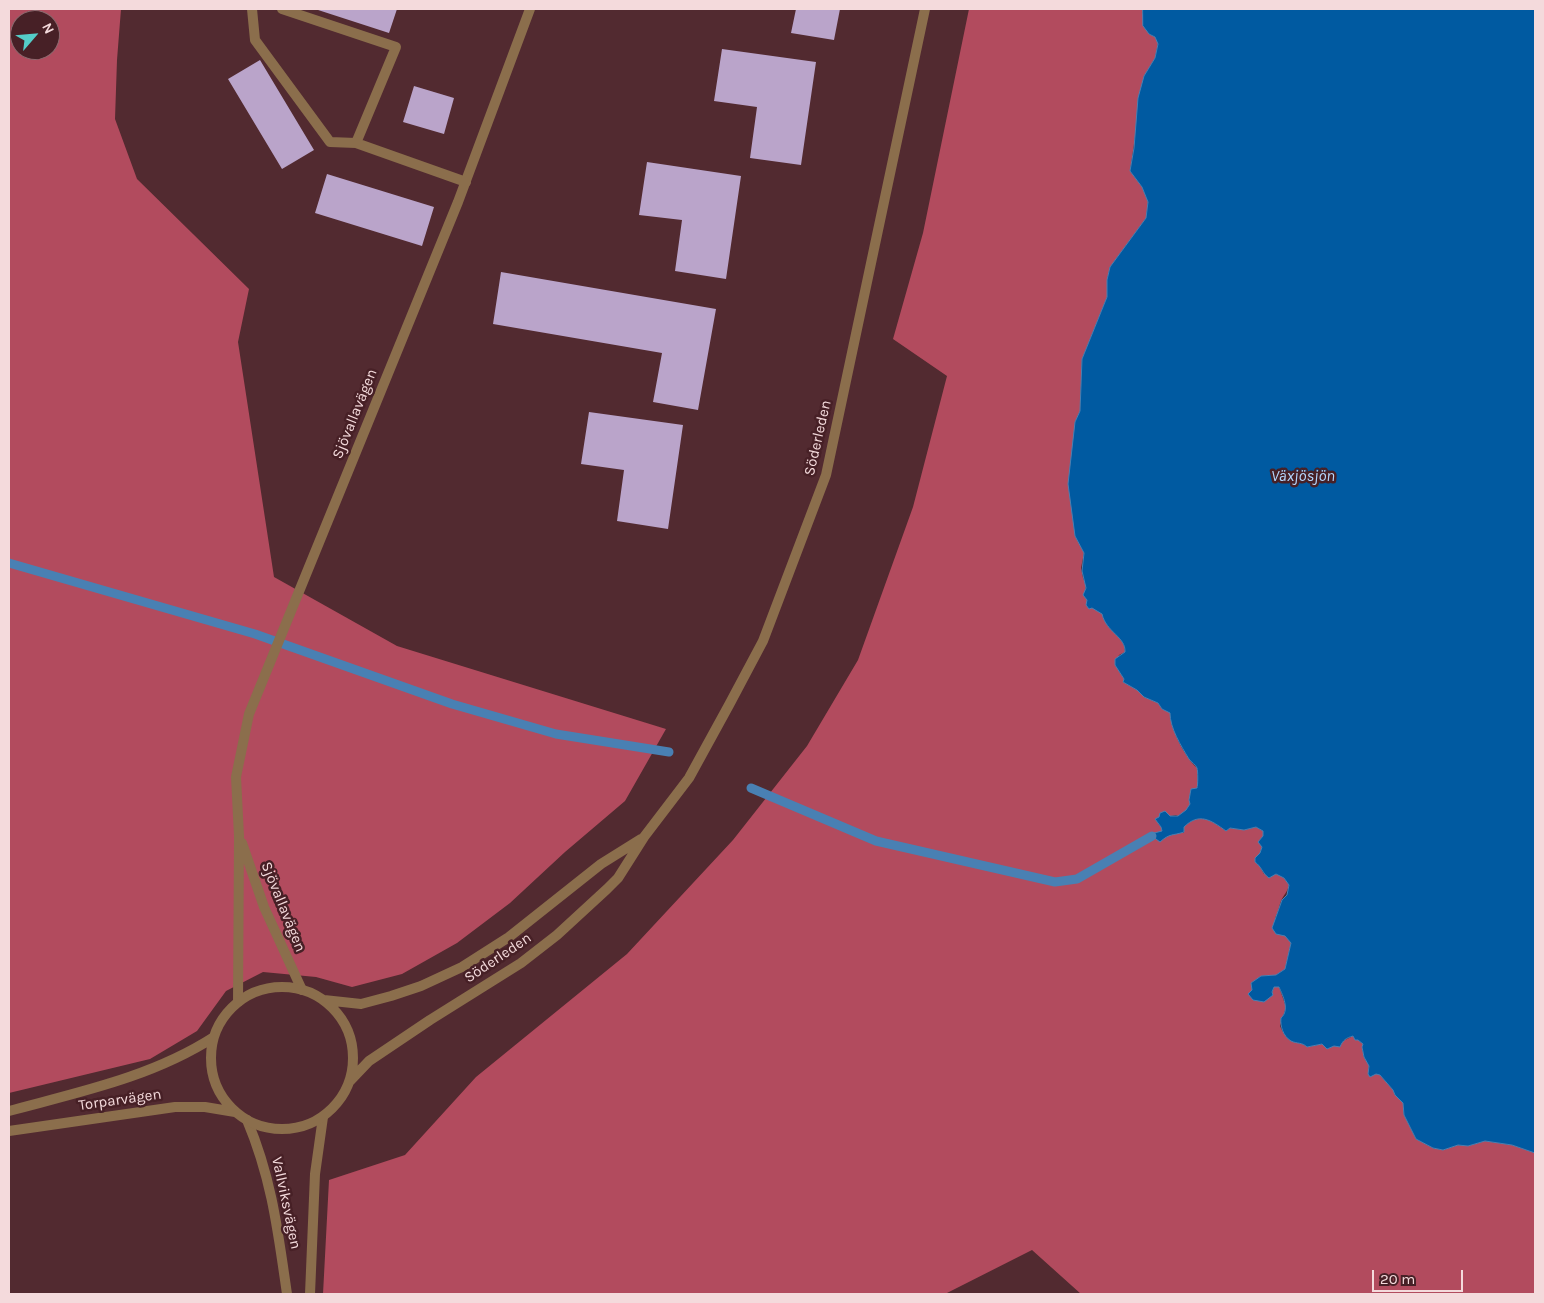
<!DOCTYPE html>
<meta charset="utf-8">
<style>
body{margin:0}
#map{position:relative;width:1544px;height:1303px;overflow:hidden;background:#522a30;font-family:Karla,sans-serif}
canvas{display:block}
.frame{position:absolute;inset:0;border:10px solid #f4dadc;pointer-events:none}
.north{position:absolute;left:10px;top:10px;width:50px;height:50px;box-sizing:border-box;background:#472026;border:1px solid #8c6a6f;border-radius:50%;rotate:63deg;font-size:14px;font-weight:700;line-height:20px;text-align:center;color:#f4dadc}
.north::after{content:'';display:block;margin:auto;width:18px;height:22px;background:#54cdc8;clip-path:polygon(50% 0,100% 100%,50% 72%,0 100%)}
.scale{position:absolute;left:1372px;top:1270px;width:91px;height:22px;box-sizing:border-box;border:2px solid #f4dadc;border-top:0;padding-left:6px;font-size:15px;line-height:18px;white-space:nowrap;color:#f4dadc;-webkit-text-stroke:4px #472026;paint-order:stroke}
</style>
<div id="map">
<canvas width="1544" height="1303"></canvas>
<div class="frame"></div>
<div class="north">N</div>
<div class="scale">20 m</div>
</div>
<script>
const context = document.querySelector('canvas').getContext('2d');
context.lineJoin = 'round';
function fillPath(path, color) {
  context.fillStyle = color;
  context.fill(path, 'evenodd');
}
function strokePath(path, color, width, dash) {
  context.strokeStyle = color;
  context.lineWidth = width;
  context.lineCap = dash ? 'butt' : 'round';
  context.setLineDash(dash || []);
  context.stroke(path);
}
function drawText(font, color, halo, rows, align = 'center') {
  context.font = font + ' Karla,sans-serif';
  context.lineWidth = 5;
  context.setLineDash([]);
  context.textBaseline = 'middle';
  context.strokeStyle = halo;
  context.fillStyle = color;
  for (const [text, x, y, turn = 0] of rows) {
    context.save();
    context.translate(x, y);
    context.rotate((+turn || 0) * Math.PI / 180);
    context.textAlign = isNaN(turn) ? turn : align;
    if (halo) context.strokeText(text, 0, 0);
    context.fillText(text, 0, 0);
    context.restore();
  }
}
const forest = new Path2D(`
 M 9,9 L 121,9 L 117,60 L 115,119 L 137,179 L 249,289 L 238,342 L 274,577 L 397,646 L 666,729 L 625,801 L 565,852 L 510,903 L 457,943 L 402,974 L 352,987 L 316,977 L 263,972 L 226,991 L 197,1031 L 150,1059 L 9,1093 ZM 20,20 L 50,20 L 50,50 L 20,50 Z
 M 969,9 L 1143,9 L 1142,12 L 1149,34 L 1155,37 L 1158,43 L 1155,58 L 1144,76 L 1130,171 L 1142,187 L 1148,202 L 1146,218 L 1110,267 L 1107,280 L 1107,297 L 1082,359 L 1080,411 L 1075,422 L 1075,536 L 1084,553 L 1081,568 L 1083,578 L 1086,585 C 1086,587 1085,590 1085,593 C 1085,604 1095,608 1103,614 C 1106,633 1126,636 1125,652 L 1119,655 L 1115,665 L 1124,679 L 1123,682 L 1137,690 L 1144,697 L 1158,703 L 1162,709 L 1170,712 C 1170,729 1185,757 1197,768 L 1198,783 L 1197,788 L 1191,790 L 1189,800 L 1190,804 L 1186,811 L 1178,816 L 1176,815 L 1159,818 L 1157,822 L 1161,827 L 1162,831 L 1167,836 L 1175,833 L 1184,833 L 1184,827 C 1199,812 1211,820 1226,831 L 1230,828 L 1244,830 L 1256,827 L 1263,831 L 1263,836 L 1259,841 L 1262,847 L 1260,853 L 1255,858 L 1264,874 C 1277,874 1282,873 1289,885 C 1287,893 1284,894 1281,901 C 1279,906 1278,913 1275,918 L 1291,943 L 1285,969 L 1276,975 L 1261,976 L 1251,983 L 1272,993 L 1274,987 L 1279,987 L 1286,1007 L 1280,1026 C 1288,1045 1295,1037 1307,1047 L 1322,1044 L 1327,1049 L 1353,1036 L 1355,1039 L 1358,1040 L 1363,1044 L 1362,1047 L 1364,1057 L 1369,1066 L 1368,1070 L 1380,1075 L 1393,1090 L 1395,1095 L 1403,1103 L 1404,1115 L 1416,1139 L 1433,1148 L 1443,1150 L 1458,1145 L 1468,1146 L 1485,1141 L 1512,1145 L 1535,1153 L 1535,1294 L 1081,1294 L 1032,1250 L 945,1294 L 323,1294 L 329,1180 L 405,1155 L 476,1077 L 627,954 L 733,840 L 807,746 L 858,660 L 913,507 L 947,376 L 893,339 L 923,233 Z`);
const water = new Path2D(`
 M 1143,9 L 1535,9 L 1535,1153 L 1512,1145 L 1485,1141 L 1468,1146 L 1458,1145 L 1443,1150 L 1433,1148 L 1416,1139 L 1404,1115 L 1403,1103 L 1395,1095 L 1393,1090 L 1380,1075 L 1376,1074 L 1370,1077 L 1368,1074 L 1369,1066 L 1364,1057 L 1362,1047 L 1363,1044 L 1358,1040 L 1355,1040 L 1353,1036 C 1346,1038 1343,1040 1340,1047 L 1334,1046 L 1327,1049 L 1322,1044 L 1307,1047 C 1302,1042 1297,1044 1291,1041 C 1283,1036 1280,1026 1281,1018 C 1290,1010 1283,996 1279,987 L 1274,987 L 1272,992 L 1273,995 L 1264,1002 L 1253,1000 L 1248,994 L 1252,990 L 1251,983 L 1261,976 L 1276,975 L 1285,969 L 1291,943 L 1285,936 L 1276,934 L 1272,928 L 1282,900 L 1287,895 L 1289,885 L 1284,878 L 1276,874 L 1269,878 C 1262,873 1262,867 1255,862 L 1255,858 L 1260,853 L 1262,847 L 1258,842 L 1263,836 L 1263,831 L 1256,827 L 1244,830 L 1230,828 L 1226,831 C 1211,820 1199,812 1184,827 L 1184,832 C 1172,836 1170,833 1160,842 L 1152,836 L 1154,833 L 1162,831 L 1161,827 L 1155,819 L 1159,817 L 1160,813 L 1165,811 L 1170,816 L 1178,816 L 1186,810 L 1190,804 L 1189,800 L 1191,789 L 1197,788 C 1198,785 1198,771 1197,768 C 1196,765 1191,762 1189,759 C 1181,746 1170,728 1170,713 L 1162,709 L 1158,703 L 1144,697 L 1137,690 L 1123,682 L 1124,679 L 1115,665 L 1115,659 L 1125,652 C 1126,637 1106,632 1102,614 L 1092,608 L 1089,609 L 1086,605 L 1087,600 L 1083,595 L 1086,588 L 1082,571 L 1084,553 L 1075,536 L 1068,484 L 1075,422 L 1080,411 L 1082,359 L 1107,297 L 1107,280 L 1110,267 L 1146,218 L 1148,202 L 1142,187 L 1130,171 L 1134,148 L 1138,98 L 1144,76 L 1155,58 L 1158,44 L 1155,37 L 1149,34 L 1143,26 Z`);
const stream = new Path2D(`
 M 9,563 L 255,634 L 452,704 L 556,734 L 669,752
 M 751,788 L 876,841 L 1055,882 L 1077,879 L 1152,836`);
const building = new Path2D(`
 M 315,9 L 397,9 L 389,33 Z
 M 796,9 L 840,9 L 834,40 L 791,33 Z
 M 722,49 L 816,62 L 801,165 L 750,158 L 757,107 L 714,101 Z
 M 260,60 L 314,150 L 282,169 L 228,79 Z
 M 414,86 L 454,98 L 444,134 L 403,122 Z
 M 647,162 L 741,176 L 726,279 L 675,271 L 682,220 L 639,215 Z
 M 327,174 L 434,207 L 422,246 L 315,213 Z
 M 501,272 L 716,309 L 698,410 L 653,402 L 662,353 L 493,324 Z
 M 589,412 L 683,425 L 668,529 L 617,521 L 624,470 L 581,464 Z`);
const service = new Path2D(`
 M 252,9 L 255,40 L 330,142 L 356,143 L 466,182
 M 282,9 L 396,47 L 356,143`);
const minor = new Path2D(`
 M 242,843 L 264,907 L 302,990
 M 238,1002 L 239,836 L 236,777 L 249,714 L 458,202 L 530,9
 M 247,1120 C 272,1179 278,1232 287,1294
 M 310,1294 L 315,1174 L 323,1117`);
const tertiary = new Path2D(`
 M211 1058a71 71 0 1 1 142 0a71 71 0 1 1-142 0Z
 M 324,1000 L 361,1004 L 391,996 L 421,986 L 462,967 L 509,937 L 601,864 L 641,839
 M 349,1082 L 369,1061 L 430,1020 L 521,963 L 557,935 L 607,889 L 618,878 L 644,837 L 689,778 L 729,705 L 763,641 L 826,475 L 925,9
 M 9,1111 C 79,1092 152,1077 214,1037
 M 9,1131 L 175,1107 L 205,1107 L 235,1112`);
const streetNames = [
 ["Sjövallavägen",355,414,-68],
 ["Söderleden",818,438,-77],
 ["Sjövallavägen",283,907,68],
 ["Söderleden",498,958,-34],
 ["Torparvägen",120,1100,-8],
 ["Vallviksvägen",286,1203,78]
];
const waterNames = [
 ["Växjösjön",1303,476]
];
fillPath(forest, '#b24b5e');
fillPath(water, '#005aa1');
strokePath(water, '#4980b3', 1);
strokePath(stream, '#4980b3', 9);
fillPath(building, '#baa4ca');
strokePath(service, '#8b6e4c', 10);
strokePath(minor, '#8b6e4c', 10);
strokePath(tertiary, '#8b6e4c', 10);
drawText('15px', '#f4dadc', '#472026', streetNames);
drawText('italic 16px', '#b4d7fe', '#472026', waterNames);
</script>
